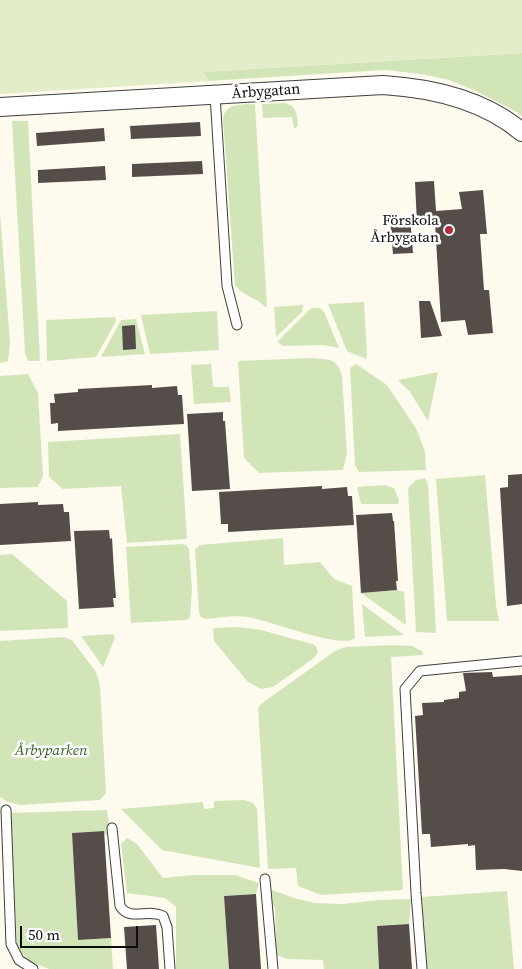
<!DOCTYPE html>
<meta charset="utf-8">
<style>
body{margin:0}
#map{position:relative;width:522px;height:969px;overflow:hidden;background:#fefaed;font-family:"Source Serif 4",serif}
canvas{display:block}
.scale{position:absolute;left:20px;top:926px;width:118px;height:22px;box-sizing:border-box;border:2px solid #0c0c0c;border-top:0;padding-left:6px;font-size:15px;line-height:18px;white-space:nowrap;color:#0c0c0c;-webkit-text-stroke:4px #fff;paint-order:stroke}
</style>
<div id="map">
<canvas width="522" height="969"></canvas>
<div class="scale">50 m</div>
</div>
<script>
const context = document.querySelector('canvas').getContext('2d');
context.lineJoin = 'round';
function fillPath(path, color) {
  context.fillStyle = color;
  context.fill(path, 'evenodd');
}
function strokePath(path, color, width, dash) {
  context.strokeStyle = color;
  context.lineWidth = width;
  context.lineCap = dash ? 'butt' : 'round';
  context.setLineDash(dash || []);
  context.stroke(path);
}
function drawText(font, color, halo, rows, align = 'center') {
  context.font = font + ' "Source Serif 4",serif';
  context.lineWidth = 5;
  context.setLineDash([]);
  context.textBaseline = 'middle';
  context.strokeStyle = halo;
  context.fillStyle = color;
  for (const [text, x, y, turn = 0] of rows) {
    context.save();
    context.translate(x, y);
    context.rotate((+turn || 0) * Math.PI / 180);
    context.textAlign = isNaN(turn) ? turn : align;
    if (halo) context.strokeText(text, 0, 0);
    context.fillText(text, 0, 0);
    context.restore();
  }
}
const green = new Path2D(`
 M 522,53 L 522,116 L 515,111 L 476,91 L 449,80 L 426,75 L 404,72 L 385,70 L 209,81 L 202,72 Z
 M 285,103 C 297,106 297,115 298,126 L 294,129 L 292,117 L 263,118 L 262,104 Z
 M 255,104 L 267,307 L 265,307 C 255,296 245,298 235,285 L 223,118 C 226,102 242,105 255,104 Z
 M 12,121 L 28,121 L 40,361 L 28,361 L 25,353 Z
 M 0,213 L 10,343 L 8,361 L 0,363 Z
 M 364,302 L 367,355 L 366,359 L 347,351 L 328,304 Z
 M 303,305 L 302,312 L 276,337 L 274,307 Z
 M 314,308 L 320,308 L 324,312 L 339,348 L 324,345 L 283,346 L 277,342 L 310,309 Z
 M 217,311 L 219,350 L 150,354 L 141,315 Z
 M 115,317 L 116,321 L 96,357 L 47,361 L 46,320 Z
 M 136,319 L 145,354 L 101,357 L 121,320 Z
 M 312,358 C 329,360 337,357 342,376 L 347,453 L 343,470 L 259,473 L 244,458 L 238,361 Z
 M 211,364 L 213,387 L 229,387 L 231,402 L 194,404 L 191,365 Z
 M 356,364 L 387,385 L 417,430 L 425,452 L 426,470 L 359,472 L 355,465 L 350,368 Z
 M 438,372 L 428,421 L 410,392 L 398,380 Z
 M 28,374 L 38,393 L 43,476 L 38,487 L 0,488 L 0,376 Z
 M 180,434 L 187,539 L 127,543 L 121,486 L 63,489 L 49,477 L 48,442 Z
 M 485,475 L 496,605 L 499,621 L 447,621 L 436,479 Z
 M 425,478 L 428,484 L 436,633 L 416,632 L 408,488 L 416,480 Z
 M 384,485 L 394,488 L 399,500 L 398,504 L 361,504 L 357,487 Z
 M 283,538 L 284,565 L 320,562 L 334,579 L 352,586 L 355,638 C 341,650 269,620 248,617 C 234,615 219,618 205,619 L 201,617 L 199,613 L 195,549 L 200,545 Z
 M 182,544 L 186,545 L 189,549 L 192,590 L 190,618 L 185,620 L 131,623 L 126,547 Z
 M 12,554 L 67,601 L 68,628 L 0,631 L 0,555 Z
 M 397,590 L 404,592 L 406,625 L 361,593 Z
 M 362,604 L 404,635 L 365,637 Z
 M 239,627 L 261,630 L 312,644 L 316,646 L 318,652 L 314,658 L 273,687 L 261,689 L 248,682 L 214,641 L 213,629 L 216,628 Z
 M 113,634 L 115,638 L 103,667 L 81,636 Z
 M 64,637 L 72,640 L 96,672 L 100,685 L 106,793 L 100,800 L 20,805 L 8,802 L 0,797 L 0,641 Z
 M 392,645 L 412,646 L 422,651 L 423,655 L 391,657 L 403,890 L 321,895 L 298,886 L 296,868 L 268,869 L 258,708 L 261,704 L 335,651 L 346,647 Z
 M 245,800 L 253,803 L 257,809 L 260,868 L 162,850 L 121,809 L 203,802 L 204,809 L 214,808 L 214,801 Z
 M 107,810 L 110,834 L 104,835 L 104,831 L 72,833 L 78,940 L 111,938 L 113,969 L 49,969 L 32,962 L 22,954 L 17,944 L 13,880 L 10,813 Z
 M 127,838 L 137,844 L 163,878 L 193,875 L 235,875 L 259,883 L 256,894 L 224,896 L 229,969 L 176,969 L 176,907 L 165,898 L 127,893 L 121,844 Z
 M 269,889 L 294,898 L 315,903 L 343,904 L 379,900 L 411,899 L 409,924 L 377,926 L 379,969 L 324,969 L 323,960 L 288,959 L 276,955 L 275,907 L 267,906 Z
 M 507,891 L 514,969 L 427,969 L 423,946 L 422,897 Z`);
const pitch = new Path2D(`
 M 0,0 L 522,0 L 522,53 L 203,72 L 209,81 L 0,94 Z`);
const building = new Path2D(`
 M 200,122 L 201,136 L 131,139 L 130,126 Z
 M 104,128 L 105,141 L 37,146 L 36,133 Z
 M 202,161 L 203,174 L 132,177 L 132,164 Z
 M 105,166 L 106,180 L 38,183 L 38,170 Z
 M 434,181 L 436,211 L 462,209 L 459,192 L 483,190 L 487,234 L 480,234 L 484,290 L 489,290 L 493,333 L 468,335 L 465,320 L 441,322 L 435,223 L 417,224 L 415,182 Z
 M 410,216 L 413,253 L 393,254 L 390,218 Z
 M 419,301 L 430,301 L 442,336 L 421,338 Z
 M 135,325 L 136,349 L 123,350 L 122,326 Z
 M 152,385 L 152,388 L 177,386 L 178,395 L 182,395 L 184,424 L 58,431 L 58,423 L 51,424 L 50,403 L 55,403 L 54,394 L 78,392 L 78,389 Z
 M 223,412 L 223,421 L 225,421 L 230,489 L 192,491 L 187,414 Z
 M 522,474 L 522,604 L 507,606 L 500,488 L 508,487 L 508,475 Z
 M 322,486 L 322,489 L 347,487 L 348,496 L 352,496 L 354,525 L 228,532 L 228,524 L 221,524 L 219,492 Z
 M 38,502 L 38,505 L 63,504 L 64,512 L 69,512 L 71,541 L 0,545 L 0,504 Z
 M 392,513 L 393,521 L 394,521 L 398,581 L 396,581 L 397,590 L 361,593 L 356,515 Z
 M 109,530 L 110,539 L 112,538 L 114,572 L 116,598 L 113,598 L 114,607 L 79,609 L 74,531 Z
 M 492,672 L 493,677 L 522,675 L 522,871 L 504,869 L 476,870 L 475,845 L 468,846 L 468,844 L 431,847 L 430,834 L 422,834 L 415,716 L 423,715 L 422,703 L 444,702 L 444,700 L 459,698 L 459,692 L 466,691 L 463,673 Z
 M 104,831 L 111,938 L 78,940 L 72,833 Z
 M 256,894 L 261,969 L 229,969 L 224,896 Z
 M 409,924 L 412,969 L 379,969 L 377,926 Z
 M 156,925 L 159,969 L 127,969 L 124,927 Z`);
const lane = new Path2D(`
 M 215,95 L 227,286 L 237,325
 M 6,810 L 11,944 L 19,960 L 33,969
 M 112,828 L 120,906 C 130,922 148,908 163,916 L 167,927 L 170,969
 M 265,879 L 273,969
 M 422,969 L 416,893 L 405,689 L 420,671 L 522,661`);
const street = new Path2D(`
 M 0,107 L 383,85 C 431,88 484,100 522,132`);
const markers = [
 [449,230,5,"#b22e3b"]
];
const streetNames = [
 ["Årbygatan",266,92,-4]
];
const poiNames = [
 ["Förskola",439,221],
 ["Årbygatan",439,238]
];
const parkNames = [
 ["Årbyparken",51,751]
];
fillPath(green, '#d2e5b9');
fillPath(pitch, '#e3edca');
fillPath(building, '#544d49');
strokePath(lane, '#3f3f3f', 11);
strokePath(street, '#3f3f3f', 20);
strokePath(lane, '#fff', 9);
strokePath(street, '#fff', 18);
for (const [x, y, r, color] of markers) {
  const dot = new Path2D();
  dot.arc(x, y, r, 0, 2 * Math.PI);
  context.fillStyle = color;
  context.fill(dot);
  strokePath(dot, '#fff', 2);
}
drawText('15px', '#0c0c0c', '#fff', streetNames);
drawText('15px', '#0c0c0c', '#fff', poiNames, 'right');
drawText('italic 15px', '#315f21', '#fff', parkNames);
</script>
